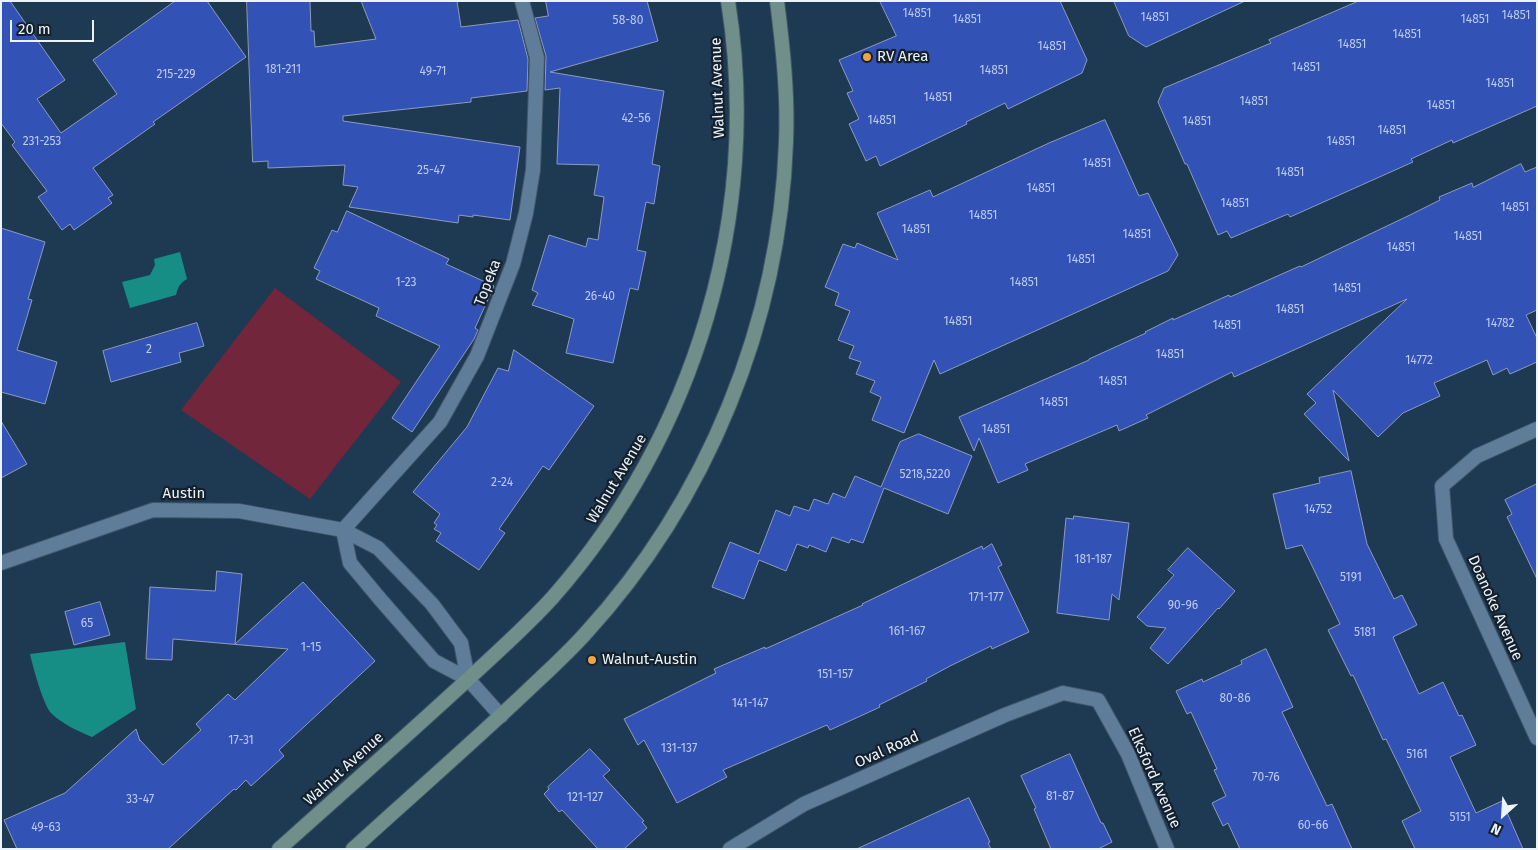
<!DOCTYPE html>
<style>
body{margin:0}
#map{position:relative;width:1538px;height:850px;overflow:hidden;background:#1e3a52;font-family:"Fira Sans",sans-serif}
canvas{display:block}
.frame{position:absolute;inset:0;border:2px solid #eaf4fd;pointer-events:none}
.north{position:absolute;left:1478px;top:790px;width:50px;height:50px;-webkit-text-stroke:4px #14202b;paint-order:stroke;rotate:206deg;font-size:14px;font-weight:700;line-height:20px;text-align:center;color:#eaf4fd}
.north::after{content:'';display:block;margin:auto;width:18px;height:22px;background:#eaf4fd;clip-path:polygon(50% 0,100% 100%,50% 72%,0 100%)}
.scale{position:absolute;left:10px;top:20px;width:84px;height:22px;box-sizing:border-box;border:2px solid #eaf4fd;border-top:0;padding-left:6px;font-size:15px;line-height:18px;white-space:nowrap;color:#eaf4fd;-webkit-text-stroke:4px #14202b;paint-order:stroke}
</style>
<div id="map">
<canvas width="1538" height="850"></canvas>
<div class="frame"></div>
<div class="north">N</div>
<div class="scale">20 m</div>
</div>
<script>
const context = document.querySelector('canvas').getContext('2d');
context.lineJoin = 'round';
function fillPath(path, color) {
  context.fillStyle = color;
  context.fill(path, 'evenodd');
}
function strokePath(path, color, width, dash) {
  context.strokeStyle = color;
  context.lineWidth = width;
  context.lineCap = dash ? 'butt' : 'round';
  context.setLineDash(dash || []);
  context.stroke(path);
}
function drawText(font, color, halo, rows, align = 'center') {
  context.font = font + ' "Fira Sans",sans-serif';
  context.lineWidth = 4.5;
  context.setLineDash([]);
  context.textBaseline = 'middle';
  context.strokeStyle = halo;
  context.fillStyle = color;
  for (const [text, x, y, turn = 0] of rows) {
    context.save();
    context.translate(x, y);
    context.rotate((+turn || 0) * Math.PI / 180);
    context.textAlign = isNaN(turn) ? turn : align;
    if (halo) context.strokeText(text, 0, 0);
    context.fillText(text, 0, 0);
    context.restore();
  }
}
const green = new Path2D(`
 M 275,288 L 401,382 L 310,499 L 181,410 Z`);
const water = new Path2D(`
 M 180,252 L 187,279 C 180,283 178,287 176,295 L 130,308 L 122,282 L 150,275 L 155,265 L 154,259 Z
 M 125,642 L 136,709 L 92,737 C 78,731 62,724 51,713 C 43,704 33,667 30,654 Z`);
const building = new Path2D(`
 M 1,1 L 10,1 L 65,80 L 37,99 L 61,133 L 117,94 L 93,60 L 175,1 L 207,1 L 246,57 L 153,122 L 155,124 L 93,168 L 113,195 L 108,198 L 112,203 L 74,230 L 70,224 L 62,230 L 38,197 L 47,191 L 12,145 L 15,142 L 1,123 Z
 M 247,1 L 310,1 L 311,31 L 314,31 L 315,47 L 376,39 L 361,1 L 457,1 L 461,27 L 518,20 L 528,59 L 527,91 L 471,98 L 471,102 L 343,116 L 343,121 L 520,147 L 510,220 L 473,215 L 473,217 L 459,215 L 458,223 L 349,207 L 358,187 L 343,185 L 345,165 L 268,168 L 268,161 L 253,162 Z
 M 546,1 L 647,1 L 658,41 L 550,72 L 664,91 L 652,164 L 660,166 L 654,204 L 646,202 L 637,250 L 646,252 L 638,290 L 630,288 L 613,363 L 566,353 L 574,319 L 532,305 L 538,293 L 532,290 L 549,235 L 586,247 L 588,238 L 598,240 L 604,197 L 594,195 L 599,165 L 557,164 L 560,88 L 545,90 L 546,56 L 535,18 L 548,16 Z
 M 880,1 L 1060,1 L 1087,60 L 1082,73 L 1008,109 L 1005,103 L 966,122 L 967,124 L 880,166 L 876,156 L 866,161 L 849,124 L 859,119 L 847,93 L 853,91 L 839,60 L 896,36 Z
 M 1114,1 L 1245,1 L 1146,47 L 1129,36 Z
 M 1359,1 L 1537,1 L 1537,106 L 1453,143 L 1452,140 L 1411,159 L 1413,162 L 1290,217 L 1288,214 L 1231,238 L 1227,231 L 1218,235 L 1187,164 L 1185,164 L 1158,102 L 1164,88 L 1271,43 L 1269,40 Z
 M 1105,120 L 1139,196 L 1148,193 L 1178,255 L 1168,271 L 940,374 L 934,360 L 904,433 L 872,420 L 881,397 L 870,392 L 875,381 L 856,374 L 861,362 L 849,358 L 854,346 L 838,340 L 850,311 L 835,305 L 839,293 L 825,287 L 843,244 L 855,248 L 857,243 L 898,260 L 877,213 L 930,190 L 933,197 L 1049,143 Z
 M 1521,164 L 1525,172 L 1537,167 L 1537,310 L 1526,315 L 1537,338 L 1537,362 L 1510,374 L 1507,368 L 1493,375 L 1487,360 L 1434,383 L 1440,396 L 1403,413 L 1378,437 L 1333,390 L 1349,461 L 1304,414 L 1316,403 L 1307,394 L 1407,299 L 1234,377 L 1232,372 L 1146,415 L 1148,418 L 1119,431 L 1117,425 L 1025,464 L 1028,470 L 998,483 L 979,438 L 974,451 L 959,417 L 1089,360 L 1089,359 L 1146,333 L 1145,332 L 1173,318 L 1173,320 L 1229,295 L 1230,297 L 1300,266 L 1301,267 L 1410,215 L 1440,200 L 1439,197 L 1472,183 L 1473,187 Z
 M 347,211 L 449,259 L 446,264 L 494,286 L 475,328 L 478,330 L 474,339 L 412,432 L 392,418 L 440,346 L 376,316 L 379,308 L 316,279 L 320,271 L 314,268 L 332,230 L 337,232 Z
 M 1,228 L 45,242 L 28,299 L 32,300 L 17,350 L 57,362 L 45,404 L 1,392 Z
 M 197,323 L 204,346 L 179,353 L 181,362 L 111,382 L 103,351 Z
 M 514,350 L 594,406 L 549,470 L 543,466 L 499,529 L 505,533 L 479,570 L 436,541 L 441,533 L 434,529 L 437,525 L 434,523 L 440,514 L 413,492 L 467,427 L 498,368 L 508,371 Z
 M 1,421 L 27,464 L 1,478 Z
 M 919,434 L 972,456 L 948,514 L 884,488 L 863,543 L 851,539 L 849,543 L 832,537 L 826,552 L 809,545 L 808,548 L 797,544 L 786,571 L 759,560 L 744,599 L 712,587 L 730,542 L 759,554 L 776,510 L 790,516 L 794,506 L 809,511 L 814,499 L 828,504 L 833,493 L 845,498 L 855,476 L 881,487 L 900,442 Z
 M 1351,471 L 1367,544 L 1394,599 L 1402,595 L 1417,625 L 1393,637 L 1400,653 L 1419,694 L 1443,682 L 1459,716 L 1462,715 L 1476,745 L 1450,757 L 1476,813 L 1502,801 L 1523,849 L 1415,849 L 1402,821 L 1421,811 L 1386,739 L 1383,740 L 1353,675 L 1351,676 L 1328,630 L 1340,624 L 1302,545 L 1286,549 L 1273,494 L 1320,483 L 1319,478 Z
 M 1537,484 L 1537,579 L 1507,517 L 1512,514 L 1505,500 Z
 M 1074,516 L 1129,523 L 1119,600 L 1112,594 L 1109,620 L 1057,613 L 1066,518 L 1073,519 Z
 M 992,544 L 1002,565 L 998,567 L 1029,632 L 992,649 L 991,646 L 950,666 L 926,679 L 927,681 L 879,705 L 880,707 L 830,730 L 827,725 L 723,770 L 727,777 L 677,803 L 644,740 L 638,745 L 624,719 L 716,673 L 714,669 L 765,647 L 765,649 L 863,605 L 862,604 L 982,546 L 983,549 Z
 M 1188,548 L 1235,591 L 1219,609 L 1218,608 L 1168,664 L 1150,648 L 1166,628 L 1147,626 L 1137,617 L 1174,575 L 1168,570 Z
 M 217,571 L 242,574 L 235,644 L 303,582 L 375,661 L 279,750 L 284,756 L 251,786 L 246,780 L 236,790 L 234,789 L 168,849 L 17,849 L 4,820 L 65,793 L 136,729 L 140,741 L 140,740 L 163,765 L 201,730 L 196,724 L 228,694 L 235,700 L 288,649 L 173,639 L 172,660 L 146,659 L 150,587 L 215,591 Z
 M 100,602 L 110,635 L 74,645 L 65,612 Z
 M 1266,649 L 1293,707 L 1282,712 L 1327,806 L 1332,804 L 1352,849 L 1240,849 L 1228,823 L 1223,826 L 1212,803 L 1226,796 L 1214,770 L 1217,769 L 1191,712 L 1187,714 L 1176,691 L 1202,679 L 1203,682 L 1242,664 L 1241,661 Z
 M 590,749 L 610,770 L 603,776 L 644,821 L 642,822 L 647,828 L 624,849 L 598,849 L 562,810 L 559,812 L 544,794 L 549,789 L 548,787 Z
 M 1070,754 L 1101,823 L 1103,823 L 1112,842 L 1098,849 L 1051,849 L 1034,809 L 1036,808 L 1021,776 Z
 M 969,798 L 990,842 L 988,843 L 991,849 L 857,849 Z`);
const minor = new Path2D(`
 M 1537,429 L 1477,456 L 1442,486 L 1446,539 L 1537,738
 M 343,530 L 440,422 L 477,356 L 513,264 L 526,213 L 533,170 L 537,58 L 522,1
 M 343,530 L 350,563 L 380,599 L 434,661 L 468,679 L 501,716
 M 1,563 L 153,510 L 239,511 L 343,530 L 378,548 L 432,604 L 461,643 L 468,679
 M 730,849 L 804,804 L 1005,715 L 1063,693 L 1098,700 L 1128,754 L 1167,849`);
const secondary = new Path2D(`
 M 279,849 C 342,793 404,738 465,682 C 495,654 526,627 553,597 C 695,436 762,214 728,1
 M 353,849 C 411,796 471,744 528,690 C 547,672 567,654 585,634 C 707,501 780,322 786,142 C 788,95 783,48 777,1`);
const markers = [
 [867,57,5,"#f4a344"],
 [592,660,5,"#f4a344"]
];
const numberNames = [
 ["14851",917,14],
 ["14851",1516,16],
 ["14851",1155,18],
 ["14851",967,20],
 ["14851",1475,20],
 ["58-80",628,21],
 ["14851",1407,35],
 ["14851",1352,45],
 ["14851",1052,47],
 ["14851",1306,68],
 ["181-211",283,70],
 ["14851",994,71],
 ["49-71",433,72],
 ["215-229",176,75],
 ["14851",1500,84],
 ["14851",938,98],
 ["14851",1254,102],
 ["14851",1441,106],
 ["42-56",636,119],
 ["14851",882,121],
 ["14851",1197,122],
 ["14851",1392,131],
 ["231-253",42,142],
 ["14851",1341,142],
 ["14851",1097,164],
 ["25-47",431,171],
 ["14851",1290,173],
 ["14851",1041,189],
 ["14851",1235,204],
 ["14851",1515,208],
 ["14851",983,216],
 ["14851",916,230],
 ["14851",1137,235],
 ["14851",1468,237],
 ["14851",1401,248],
 ["14851",1081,260],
 ["1-23",406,283],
 ["14851",1024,283],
 ["14851",1347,289],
 ["26-40",600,297],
 ["14851",1290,310],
 ["14851",958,322],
 ["14782",1500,324],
 ["14851",1227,326],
 ["2",149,350],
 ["14851",1170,355],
 ["14772",1419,361],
 ["14851",1113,382],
 ["14851",1054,403],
 ["14851",996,430],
 ["5218,5220",925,475],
 ["2-24",502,483],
 ["14752",1318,510],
 ["181-187",1093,560],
 ["5191",1351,578],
 ["171-177",986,598],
 ["90-96",1183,606],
 ["65",87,624],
 ["161-167",907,632],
 ["5181",1365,633],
 ["1-15",311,648],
 ["151-157",835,675],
 ["80-86",1235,699],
 ["141-147",750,704],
 ["17-31",241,741],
 ["131-137",679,749],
 ["5161",1417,755],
 ["70-76",1266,778],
 ["81-87",1060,797],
 ["121-127",585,798],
 ["33-47",140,800],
 ["5151",1460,818],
 ["60-66",1313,826],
 ["49-63",46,828]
];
const poiNames = [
 ["RV Area",877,57],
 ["Walnut-Austin",602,660]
];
const streetNames = [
 ["Walnut Avenue",718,88,-92],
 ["Topeka",488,283,-69],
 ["Walnut Avenue",617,479,-59],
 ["Austin",184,494],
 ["Doanoke Avenue",1495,608,66],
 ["Oval Road",887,750,-24],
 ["Walnut Avenue",344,769,-42],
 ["Elksford Avenue",1154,778,66]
];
fillPath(green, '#72263b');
fillPath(water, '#178e85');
fillPath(building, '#3352b6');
strokePath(building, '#8c9bbe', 1);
strokePath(minor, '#41576a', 16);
strokePath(secondary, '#41576a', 16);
strokePath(minor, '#5f7c98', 14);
strokePath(secondary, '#718f8a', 14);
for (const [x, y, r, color] of markers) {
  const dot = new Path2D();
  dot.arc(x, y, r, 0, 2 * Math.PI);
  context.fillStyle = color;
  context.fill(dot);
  strokePath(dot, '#14202b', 2);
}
drawText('12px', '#bccceb', null, numberNames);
drawText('15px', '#eaf4fd', '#14202b', poiNames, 'left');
drawText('15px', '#eaf4fd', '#14202b', streetNames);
</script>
